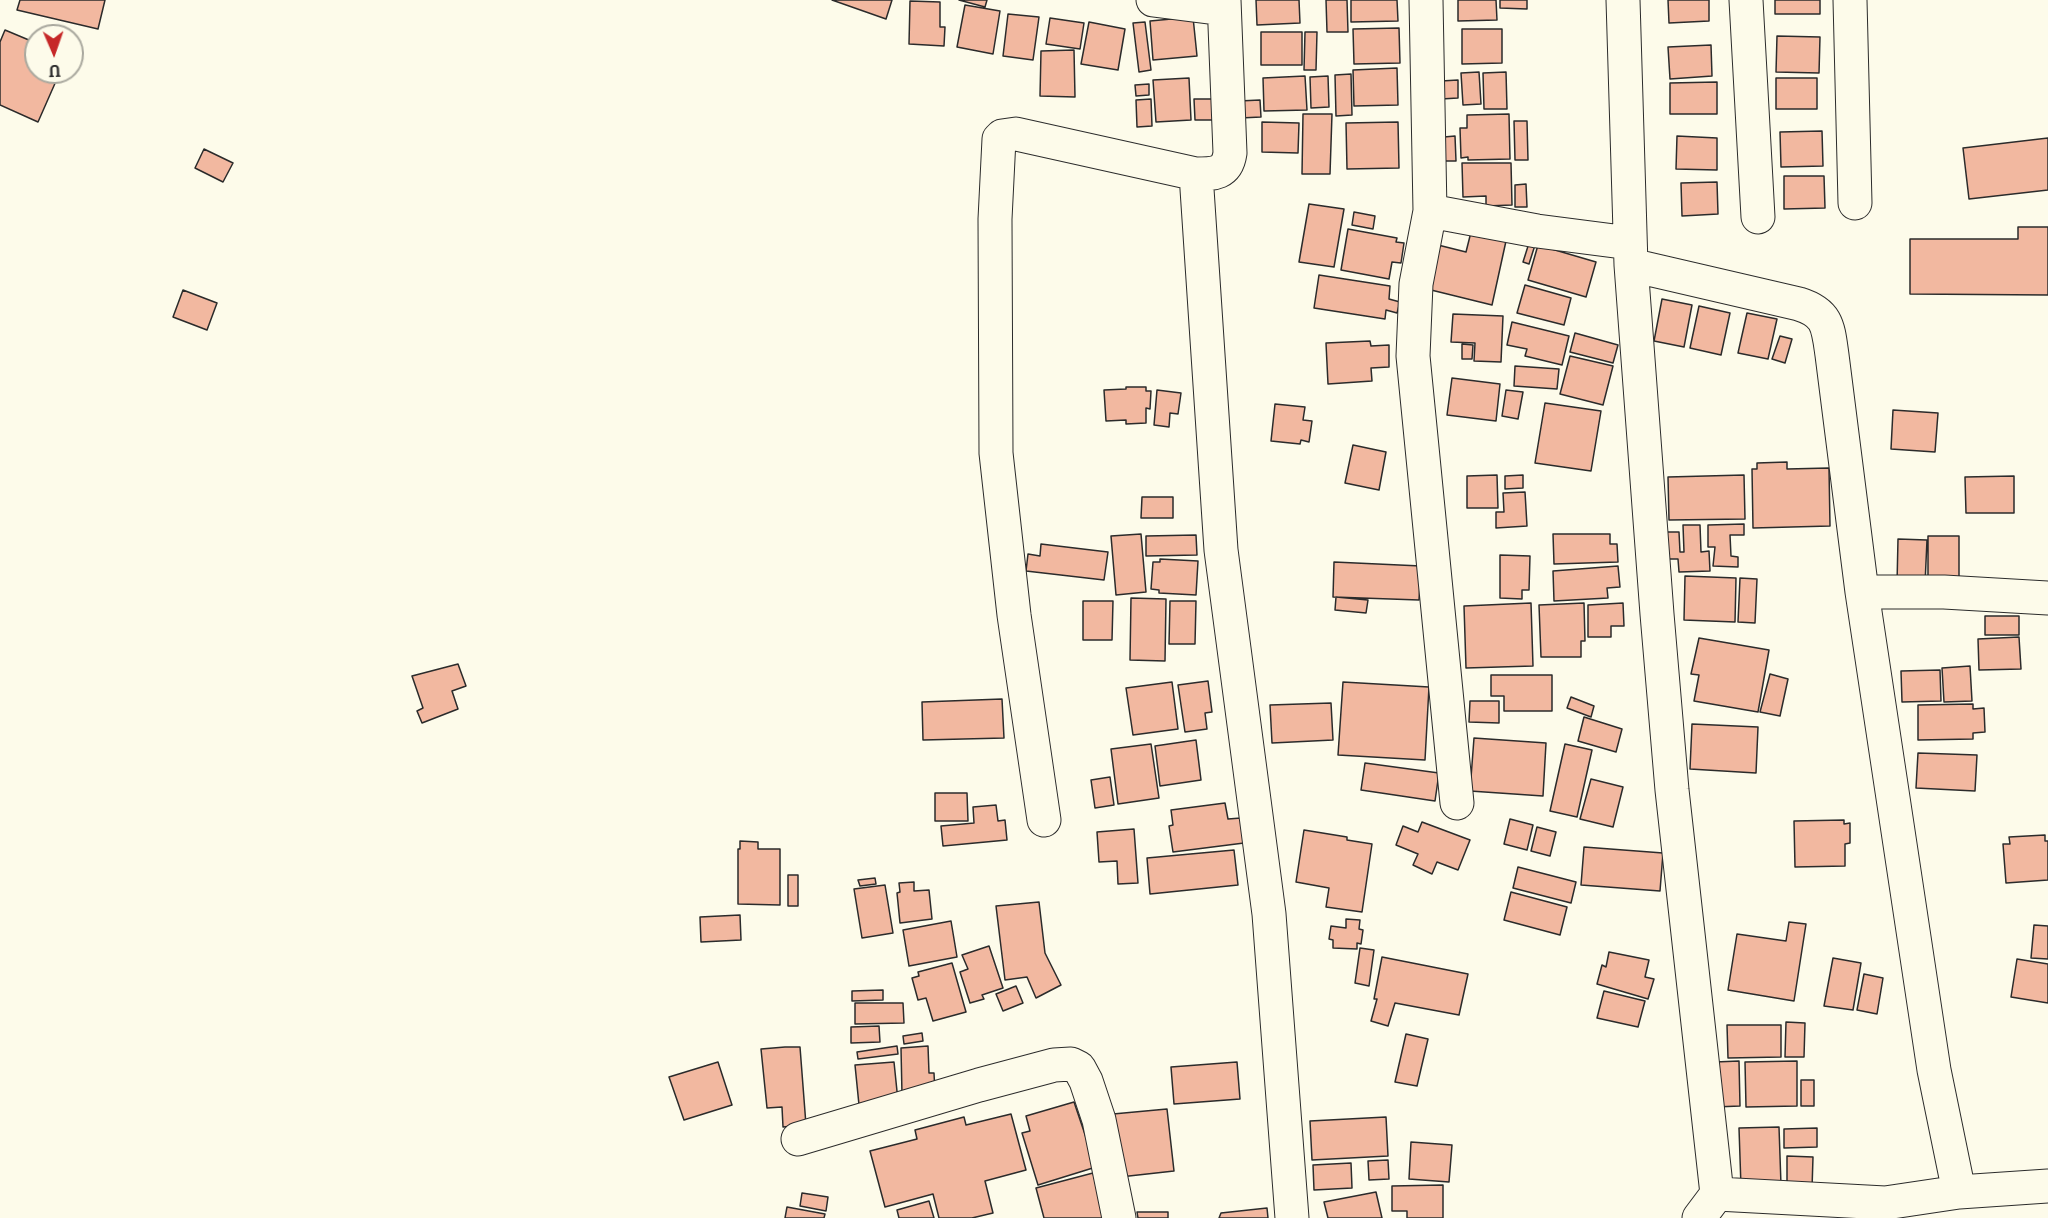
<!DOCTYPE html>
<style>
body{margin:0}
#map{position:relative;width:2048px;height:1218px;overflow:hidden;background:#fdfbea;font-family:Bitter,serif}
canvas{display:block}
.north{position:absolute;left:24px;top:24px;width:60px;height:60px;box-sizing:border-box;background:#fdfbea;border:2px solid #a9a89e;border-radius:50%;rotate:178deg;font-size:16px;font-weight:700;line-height:24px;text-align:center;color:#2b2b2b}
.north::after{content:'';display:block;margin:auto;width:21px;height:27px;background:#c62828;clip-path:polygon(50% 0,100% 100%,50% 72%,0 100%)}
</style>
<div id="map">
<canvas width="2048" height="1218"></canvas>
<div class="north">U</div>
</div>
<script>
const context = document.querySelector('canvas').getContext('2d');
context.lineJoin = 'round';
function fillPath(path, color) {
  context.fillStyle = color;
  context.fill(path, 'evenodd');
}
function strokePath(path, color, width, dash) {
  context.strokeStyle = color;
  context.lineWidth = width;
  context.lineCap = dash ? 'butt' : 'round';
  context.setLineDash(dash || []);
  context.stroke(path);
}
const building = new Path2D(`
 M 20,0 L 105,0 L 98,29 L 17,10 Z
 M 832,0 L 892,0 L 886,19 Z
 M 959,0 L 987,0 L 985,7 Z
 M 1256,0 L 1299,0 L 1300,23 L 1257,25 Z
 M 1326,0 L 1347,0 L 1348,32 L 1327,32 Z
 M 1351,0 L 1397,0 L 1398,21 L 1351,22 Z
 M 1458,0 L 1496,0 L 1497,20 L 1458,21 Z
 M 1500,0 L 1527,0 L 1527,9 L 1500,8 Z
 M 1668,0 L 1709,0 L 1709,21 L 1669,23 Z
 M 1775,0 L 1820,0 L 1820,14 L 1775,14 Z
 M 910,1 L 940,2 L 940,27 L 945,27 L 944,46 L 909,44 Z
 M 965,5 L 1000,11 L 993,54 L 957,47 Z
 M 1008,14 L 1039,17 L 1033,60 L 1003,56 Z
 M 1193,17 L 1197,56 L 1153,60 L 1150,21 Z
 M 1050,18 L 1084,23 L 1080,49 L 1046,44 Z
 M 1089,22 L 1125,29 L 1118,70 L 1081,64 Z
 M 1145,22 L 1151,70 L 1139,72 L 1133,23 Z
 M 1399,28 L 1400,63 L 1354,64 L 1353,29 Z
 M 1462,29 L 1502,29 L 1502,63 L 1462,64 Z
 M 5,30 L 36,43 L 36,72 L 60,72 L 38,122 L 0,105 L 0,42 Z
 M 1261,32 L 1302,32 L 1302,65 L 1261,65 Z
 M 1305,32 L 1317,32 L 1316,70 L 1304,70 Z
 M 1777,36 L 1820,37 L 1819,73 L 1776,72 Z
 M 1711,45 L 1712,76 L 1670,79 L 1668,47 Z
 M 1074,50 L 1075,97 L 1040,96 L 1041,51 Z
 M 1397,68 L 1398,105 L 1354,106 L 1353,70 Z
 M 1479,72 L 1481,104 L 1463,105 L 1461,73 Z
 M 1506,72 L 1507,109 L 1484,109 L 1483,73 Z
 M 1351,74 L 1352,115 L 1336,116 L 1335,75 Z
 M 1305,76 L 1307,110 L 1264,111 L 1263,78 Z
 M 1328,76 L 1329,107 L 1311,108 L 1310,77 Z
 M 1189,78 L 1191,120 L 1156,122 L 1153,80 Z
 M 1776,78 L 1817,78 L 1817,109 L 1776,109 Z
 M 1458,80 L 1458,98 L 1441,99 L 1441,81 Z
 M 1717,82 L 1717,114 L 1670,114 L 1670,83 Z
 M 1149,84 L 1149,95 L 1136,96 L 1135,85 Z
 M 1151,99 L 1152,126 L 1137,127 L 1136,100 Z
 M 1194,99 L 1213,99 L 1213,120 L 1195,120 Z
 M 1260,100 L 1261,117 L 1240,118 L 1239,101 Z
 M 1303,114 L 1332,114 L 1330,174 L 1302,174 Z
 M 1509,114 L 1510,159 L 1468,160 L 1468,157 L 1461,158 L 1460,128 L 1467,128 L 1467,115 Z
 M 1514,121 L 1527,121 L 1528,160 L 1515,160 Z
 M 1262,122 L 1299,123 L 1298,153 L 1262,152 Z
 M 1398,122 L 1399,168 L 1347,169 L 1346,123 Z
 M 1822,131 L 1823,166 L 1781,167 L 1780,132 Z
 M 1455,136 L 1456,161 L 1445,161 L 1444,137 Z
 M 1677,136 L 1717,138 L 1717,170 L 1676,169 Z
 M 2048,138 L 2048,190 L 1969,199 L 1963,148 Z
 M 204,149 L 233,163 L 223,182 L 195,168 Z
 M 1462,163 L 1511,163 L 1512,205 L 1486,206 L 1486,196 L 1463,197 Z
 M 1784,176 L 1824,176 L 1825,208 L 1784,209 Z
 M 1717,182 L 1718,214 L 1682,216 L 1681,183 Z
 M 1526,184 L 1527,207 L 1515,207 L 1515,185 Z
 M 1309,204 L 1344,209 L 1334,267 L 1299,262 Z
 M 1354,212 L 1375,216 L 1373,229 L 1352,225 Z
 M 2018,227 L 2048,227 L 2048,295 L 1910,294 L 1910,239 L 2018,239 Z
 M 1348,229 L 1397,238 L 1396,242 L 1404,243 L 1401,263 L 1392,262 L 1389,279 L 1341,270 Z
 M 1471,232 L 1506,241 L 1492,305 L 1427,289 L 1438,245 L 1466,252 Z
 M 1529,243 L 1535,245 L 1529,264 L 1523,262 Z
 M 1538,245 L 1596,262 L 1586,297 L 1528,280 Z
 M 1319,275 L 1390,286 L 1389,299 L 1400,302 L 1397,313 L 1386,310 L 1385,319 L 1314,308 Z
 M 1525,285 L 1571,298 L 1564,325 L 1517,313 Z
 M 183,290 L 217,303 L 207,330 L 173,317 Z
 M 1662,299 L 1692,305 L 1684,347 L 1654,341 Z
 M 1699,306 L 1730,313 L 1721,355 L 1690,348 Z
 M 1747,313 L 1777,319 L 1768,359 L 1738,353 Z
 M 1453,314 L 1503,316 L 1501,362 L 1474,361 L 1475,343 L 1451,342 Z
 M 1512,322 L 1569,336 L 1562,365 L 1525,356 L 1527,349 L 1507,345 Z
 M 1575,333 L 1618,345 L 1613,363 L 1570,352 Z
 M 1780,336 L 1792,339 L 1785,363 L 1772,359 Z
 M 1370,341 L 1371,346 L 1389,345 L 1389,367 L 1371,368 L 1372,381 L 1328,384 L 1326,343 Z
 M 1462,344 L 1473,345 L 1472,359 L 1462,359 Z
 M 1570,356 L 1613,366 L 1603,405 L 1560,394 Z
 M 1515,366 L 1559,369 L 1557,389 L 1514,386 Z
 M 1452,378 L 1500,384 L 1496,421 L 1447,415 Z
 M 1126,387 L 1146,387 L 1146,391 L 1151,391 L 1150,409 L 1146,408 L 1146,423 L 1126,424 L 1126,420 L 1106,421 L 1104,390 L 1126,389 Z
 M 1157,390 L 1181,393 L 1178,414 L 1170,413 L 1169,427 L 1154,425 Z
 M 1506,390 L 1523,392 L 1518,419 L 1502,416 Z
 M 1545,403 L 1601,411 L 1591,471 L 1535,463 Z
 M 1275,404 L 1305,407 L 1303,420 L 1312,421 L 1309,442 L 1301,440 L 1300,444 L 1271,441 Z
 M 1893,410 L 1938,413 L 1935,452 L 1891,449 Z
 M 1353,445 L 1386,452 L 1379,490 L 1345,483 Z
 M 1787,462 L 1787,469 L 1829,468 L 1830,526 L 1753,528 L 1752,469 L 1757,469 L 1757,463 Z
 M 1497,475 L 1498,508 L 1467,508 L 1467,476 Z
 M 1523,475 L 1523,488 L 1505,489 L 1505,476 Z
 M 1744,475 L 1745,519 L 1669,520 L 1668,477 Z
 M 2014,476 L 2014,513 L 1966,513 L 1965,477 Z
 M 1525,492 L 1527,526 L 1496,528 L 1496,512 L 1504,512 L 1503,493 Z
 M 1142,497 L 1173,497 L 1173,518 L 1141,518 Z
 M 1744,524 L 1744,535 L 1730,535 L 1731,556 L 1738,557 L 1738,567 L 1713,566 L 1715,547 L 1708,547 L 1708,525 Z
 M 1683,525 L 1700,525 L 1701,552 L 1709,551 L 1710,571 L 1679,572 L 1678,559 L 1665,559 L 1665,532 L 1679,532 L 1680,552 L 1684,552 Z
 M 1141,534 L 1146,592 L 1116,595 L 1111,536 Z
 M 1553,534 L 1610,534 L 1610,544 L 1617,544 L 1618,562 L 1554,564 Z
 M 1196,535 L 1197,555 L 1146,556 L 1146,536 Z
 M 1928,536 L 1959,536 L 1959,585 L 1928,584 Z
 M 1898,539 L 1927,540 L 1925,584 L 1897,584 Z
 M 1041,544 L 1108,552 L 1104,580 L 1026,571 L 1028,554 L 1040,556 Z
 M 1500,555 L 1530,556 L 1529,590 L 1522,590 L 1522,599 L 1500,598 Z
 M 1160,559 L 1198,561 L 1196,595 L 1159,593 L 1159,590 L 1151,589 L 1153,562 L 1160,562 Z
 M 1334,562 L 1421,566 L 1419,600 L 1333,597 Z
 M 1618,566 L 1620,587 L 1607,588 L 1608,598 L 1554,601 L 1553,571 Z
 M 1685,576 L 1736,578 L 1735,622 L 1684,620 Z
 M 1740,578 L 1757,579 L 1755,623 L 1738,622 Z
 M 1336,597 L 1368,600 L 1366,613 L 1335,610 Z
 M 1131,598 L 1166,599 L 1165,661 L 1130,660 Z
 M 1083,601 L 1113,601 L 1112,640 L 1083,640 Z
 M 1170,601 L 1196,601 L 1195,644 L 1169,644 Z
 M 1531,603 L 1533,666 L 1466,668 L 1464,606 Z
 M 1584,603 L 1585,641 L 1581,641 L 1581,657 L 1541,657 L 1539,605 Z
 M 1623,603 L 1624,626 L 1611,626 L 1611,637 L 1588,637 L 1588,605 Z
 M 1985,616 L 2019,616 L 2019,635 L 1985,635 Z
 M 2019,637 L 2021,669 L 1979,670 L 1978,639 Z
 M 1699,638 L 1769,650 L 1758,712 L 1694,701 L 1699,675 L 1691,674 Z
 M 458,664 L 466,686 L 452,691 L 458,709 L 422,723 L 417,711 L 423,708 L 412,676 Z
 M 1970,666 L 1972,701 L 1944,702 L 1942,668 Z
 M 1940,670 L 1941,701 L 1902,702 L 1901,671 Z
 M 1770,674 L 1788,679 L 1780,716 L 1760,712 Z
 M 1491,675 L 1552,675 L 1552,711 L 1504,711 L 1504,696 L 1491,696 Z
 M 1208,681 L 1212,712 L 1205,713 L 1207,729 L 1185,732 L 1178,685 Z
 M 1172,682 L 1178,729 L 1133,735 L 1126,688 Z
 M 1343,682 L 1429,687 L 1425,760 L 1338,755 Z
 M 1571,697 L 1594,706 L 1591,717 L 1567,708 Z
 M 1002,699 L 1004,738 L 923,740 L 922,702 Z
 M 1470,701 L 1499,701 L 1499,723 L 1469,722 Z
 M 1331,703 L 1333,740 L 1272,743 L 1270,705 Z
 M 1973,704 L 1973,709 L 1984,708 L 1985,732 L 1973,733 L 1973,739 L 1918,740 L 1918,705 Z
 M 1584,717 L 1622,729 L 1616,752 L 1578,741 Z
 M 1692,724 L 1758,727 L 1756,773 L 1690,769 Z
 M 1474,738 L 1546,743 L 1543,796 L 1470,791 Z
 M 1196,740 L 1201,780 L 1160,786 L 1155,746 Z
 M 1151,744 L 1159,798 L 1118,804 L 1111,749 Z
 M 1565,744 L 1592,750 L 1577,817 L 1550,811 Z
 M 1918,753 L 1977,755 L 1975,791 L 1916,788 Z
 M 1365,763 L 1439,773 L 1435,801 L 1361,790 Z
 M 1110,777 L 1114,805 L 1095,808 L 1091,780 Z
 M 1591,779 L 1623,787 L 1613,827 L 1580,819 Z
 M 935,793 L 967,793 L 968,821 L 935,821 Z
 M 1225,803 L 1228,819 L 1241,818 L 1244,843 L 1173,852 L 1169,826 L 1173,825 L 1171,810 Z
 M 996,805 L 998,821 L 1005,820 L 1007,840 L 943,846 L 941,826 L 974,823 L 973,807 Z
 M 1510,819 L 1533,825 L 1527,850 L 1504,844 Z
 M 1844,820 L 1844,824 L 1850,823 L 1850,843 L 1845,844 L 1845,866 L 1795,867 L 1794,821 Z
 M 1422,822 L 1470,840 L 1458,870 L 1437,862 L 1432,874 L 1413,865 L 1418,854 L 1396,845 L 1403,826 L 1418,832 Z
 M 1537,827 L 1556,832 L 1550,856 L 1531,851 Z
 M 1134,829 L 1138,883 L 1118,884 L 1117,861 L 1099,862 L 1097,832 Z
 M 1304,830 L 1347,837 L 1347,840 L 1372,844 L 1362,912 L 1326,907 L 1329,888 L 1296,882 Z
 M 2045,835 L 2045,841 L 2048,841 L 2048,880 L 2006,883 L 2003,844 L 2010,844 L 2009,837 Z
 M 740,841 L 758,842 L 758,849 L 780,849 L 780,905 L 738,904 L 738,849 L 740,849 Z
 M 1584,847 L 1663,853 L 1660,891 L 1581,885 Z
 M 1234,850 L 1238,885 L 1150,894 L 1147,858 Z
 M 1518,867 L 1576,882 L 1571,903 L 1513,888 Z
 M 788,875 L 798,875 L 798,906 L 788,906 Z
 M 875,878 L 876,884 L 860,886 L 858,880 Z
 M 914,882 L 914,891 L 929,890 L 932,919 L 900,923 L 897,893 L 900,892 L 899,883 Z
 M 885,885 L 893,933 L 862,938 L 854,889 Z
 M 1511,892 L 1567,907 L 1560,935 L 1504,920 Z
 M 1039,902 L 1045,953 L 1061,985 L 1036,998 L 1027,977 L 1005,980 L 996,906 Z
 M 740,915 L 741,940 L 701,942 L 700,917 Z
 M 1346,919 L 1360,920 L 1359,929 L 1363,930 L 1361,944 L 1357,943 L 1357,949 L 1333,948 L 1333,940 L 1329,939 L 1331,926 L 1346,928 Z
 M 951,921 L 957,957 L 909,966 L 903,930 Z
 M 1789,922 L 1806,924 L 1794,1001 L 1728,990 L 1737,934 L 1786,941 Z
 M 2034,925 L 2048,926 L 2048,959 L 2031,958 Z
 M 989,946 L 1003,988 L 982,995 L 984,999 L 970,1003 L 960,972 L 968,969 L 962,955 Z
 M 1360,948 L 1374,950 L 1369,986 L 1355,983 Z
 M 1609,952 L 1649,960 L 1645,977 L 1654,979 L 1648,999 L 1597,984 L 1602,965 L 1606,967 Z
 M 1382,957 L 1468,974 L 1459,1015 L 1395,1003 L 1388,1026 L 1371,1021 L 1377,999 L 1374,999 Z
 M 1833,958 L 1861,963 L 1853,1010 L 1824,1006 Z
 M 2017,959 L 2048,964 L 2048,1003 L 2011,997 Z
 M 952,963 L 966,1012 L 933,1021 L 926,998 L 918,1000 L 912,978 L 919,976 L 918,972 Z
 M 1864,974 L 1883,978 L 1877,1014 L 1857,1010 Z
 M 1016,986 L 1023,1003 L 1003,1011 L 996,994 Z
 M 883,990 L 883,1000 L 852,1001 L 852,991 Z
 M 1604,991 L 1645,1001 L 1638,1027 L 1597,1018 Z
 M 855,1003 L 903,1003 L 904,1023 L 855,1024 Z
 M 1786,1022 L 1805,1023 L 1804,1057 L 1785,1057 Z
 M 1727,1025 L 1781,1025 L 1781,1057 L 1728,1058 Z
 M 879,1026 L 880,1042 L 851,1043 L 851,1027 Z
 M 922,1033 L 923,1041 L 904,1044 L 903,1036 Z
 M 1406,1034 L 1428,1039 L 1417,1086 L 1395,1082 Z
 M 897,1046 L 898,1054 L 858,1059 L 857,1052 Z
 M 928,1046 L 929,1073 L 934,1073 L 935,1093 L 902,1095 L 901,1048 Z
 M 785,1047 L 800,1047 L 806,1125 L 783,1127 L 782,1107 L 767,1108 L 761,1049 Z
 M 1739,1061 L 1740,1106 L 1715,1107 L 1715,1062 Z
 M 1797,1061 L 1797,1106 L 1746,1107 L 1745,1062 Z
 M 718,1062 L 732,1105 L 684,1120 L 669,1077 Z
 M 894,1062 L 898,1101 L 859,1105 L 855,1065 Z
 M 1237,1062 L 1240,1099 L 1174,1104 L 1171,1067 Z
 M 1801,1080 L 1814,1080 L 1814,1106 L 1801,1106 Z
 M 1074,1102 L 1096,1167 L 1038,1185 L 1022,1133 L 1030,1131 L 1026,1116 Z
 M 1167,1109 L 1174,1171 L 1120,1177 L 1113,1114 Z
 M 1011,1114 L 1026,1170 L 985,1181 L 993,1213 L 972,1218 L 939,1218 L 933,1194 L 885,1207 L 870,1151 L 917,1139 L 915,1130 L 964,1117 L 966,1125 Z
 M 1386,1117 L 1388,1156 L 1312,1160 L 1310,1121 Z
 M 1779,1127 L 1781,1185 L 1741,1187 L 1739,1128 Z
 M 1817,1128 L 1817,1147 L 1784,1148 L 1784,1129 Z
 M 1411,1142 L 1452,1145 L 1449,1182 L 1409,1179 Z
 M 1787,1156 L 1813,1157 L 1812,1189 L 1787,1189 Z
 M 1388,1160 L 1389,1179 L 1369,1180 L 1368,1161 Z
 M 1351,1163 L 1352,1188 L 1314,1190 L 1313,1165 Z
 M 1093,1173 L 1105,1218 L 1044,1218 L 1036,1188 Z
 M 1443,1185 L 1443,1218 L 1407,1218 L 1407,1211 L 1392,1211 L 1392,1186 Z
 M 1376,1192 L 1382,1218 L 1328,1218 L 1324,1202 Z
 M 802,1193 L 828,1197 L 826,1211 L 800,1206 Z
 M 929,1201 L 934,1218 L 899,1218 L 897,1210 Z
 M 787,1207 L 825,1214 L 824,1218 L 785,1218 Z
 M 1267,1208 L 1268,1218 L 1219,1218 L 1221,1213 Z
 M 1137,1212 L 1168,1212 L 1168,1218 L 1138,1218 Z`);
const minor = new Path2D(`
 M 1153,0 L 1224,9
 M 1426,0 L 1430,211 L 1416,284 L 1413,356 L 1457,803
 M 1623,0 L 1631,265 L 1657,614 L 1672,790 L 1717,1194 L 1699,1218
 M 1746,0 L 1758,217
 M 1850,0 L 1855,203
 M 1196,174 L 1221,550 L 1269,914 L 1292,1218
 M 1430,211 L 1537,231 L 1630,243
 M 1631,265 L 1799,304 C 1828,313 1828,327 1832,355 L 1862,592 L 1934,1070 L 1959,1192
 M 1862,592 L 1944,592 L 2048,598
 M 1044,820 L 1014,615 L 996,453 L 995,219 L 999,139 L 1002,136 L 1016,134 L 1196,174 C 1214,174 1227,174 1230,153 L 1224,0
 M 798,1139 L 979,1085 L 1054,1065 L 1071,1064 L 1079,1068 L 1086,1081 L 1099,1120 L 1119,1218
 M 1717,1194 L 1885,1203 L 1959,1192 L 2048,1186`);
fillPath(building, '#f2b8a0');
strokePath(building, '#2b2b2b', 1.5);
strokePath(minor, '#2b2b2b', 35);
strokePath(minor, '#fdfbea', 33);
</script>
